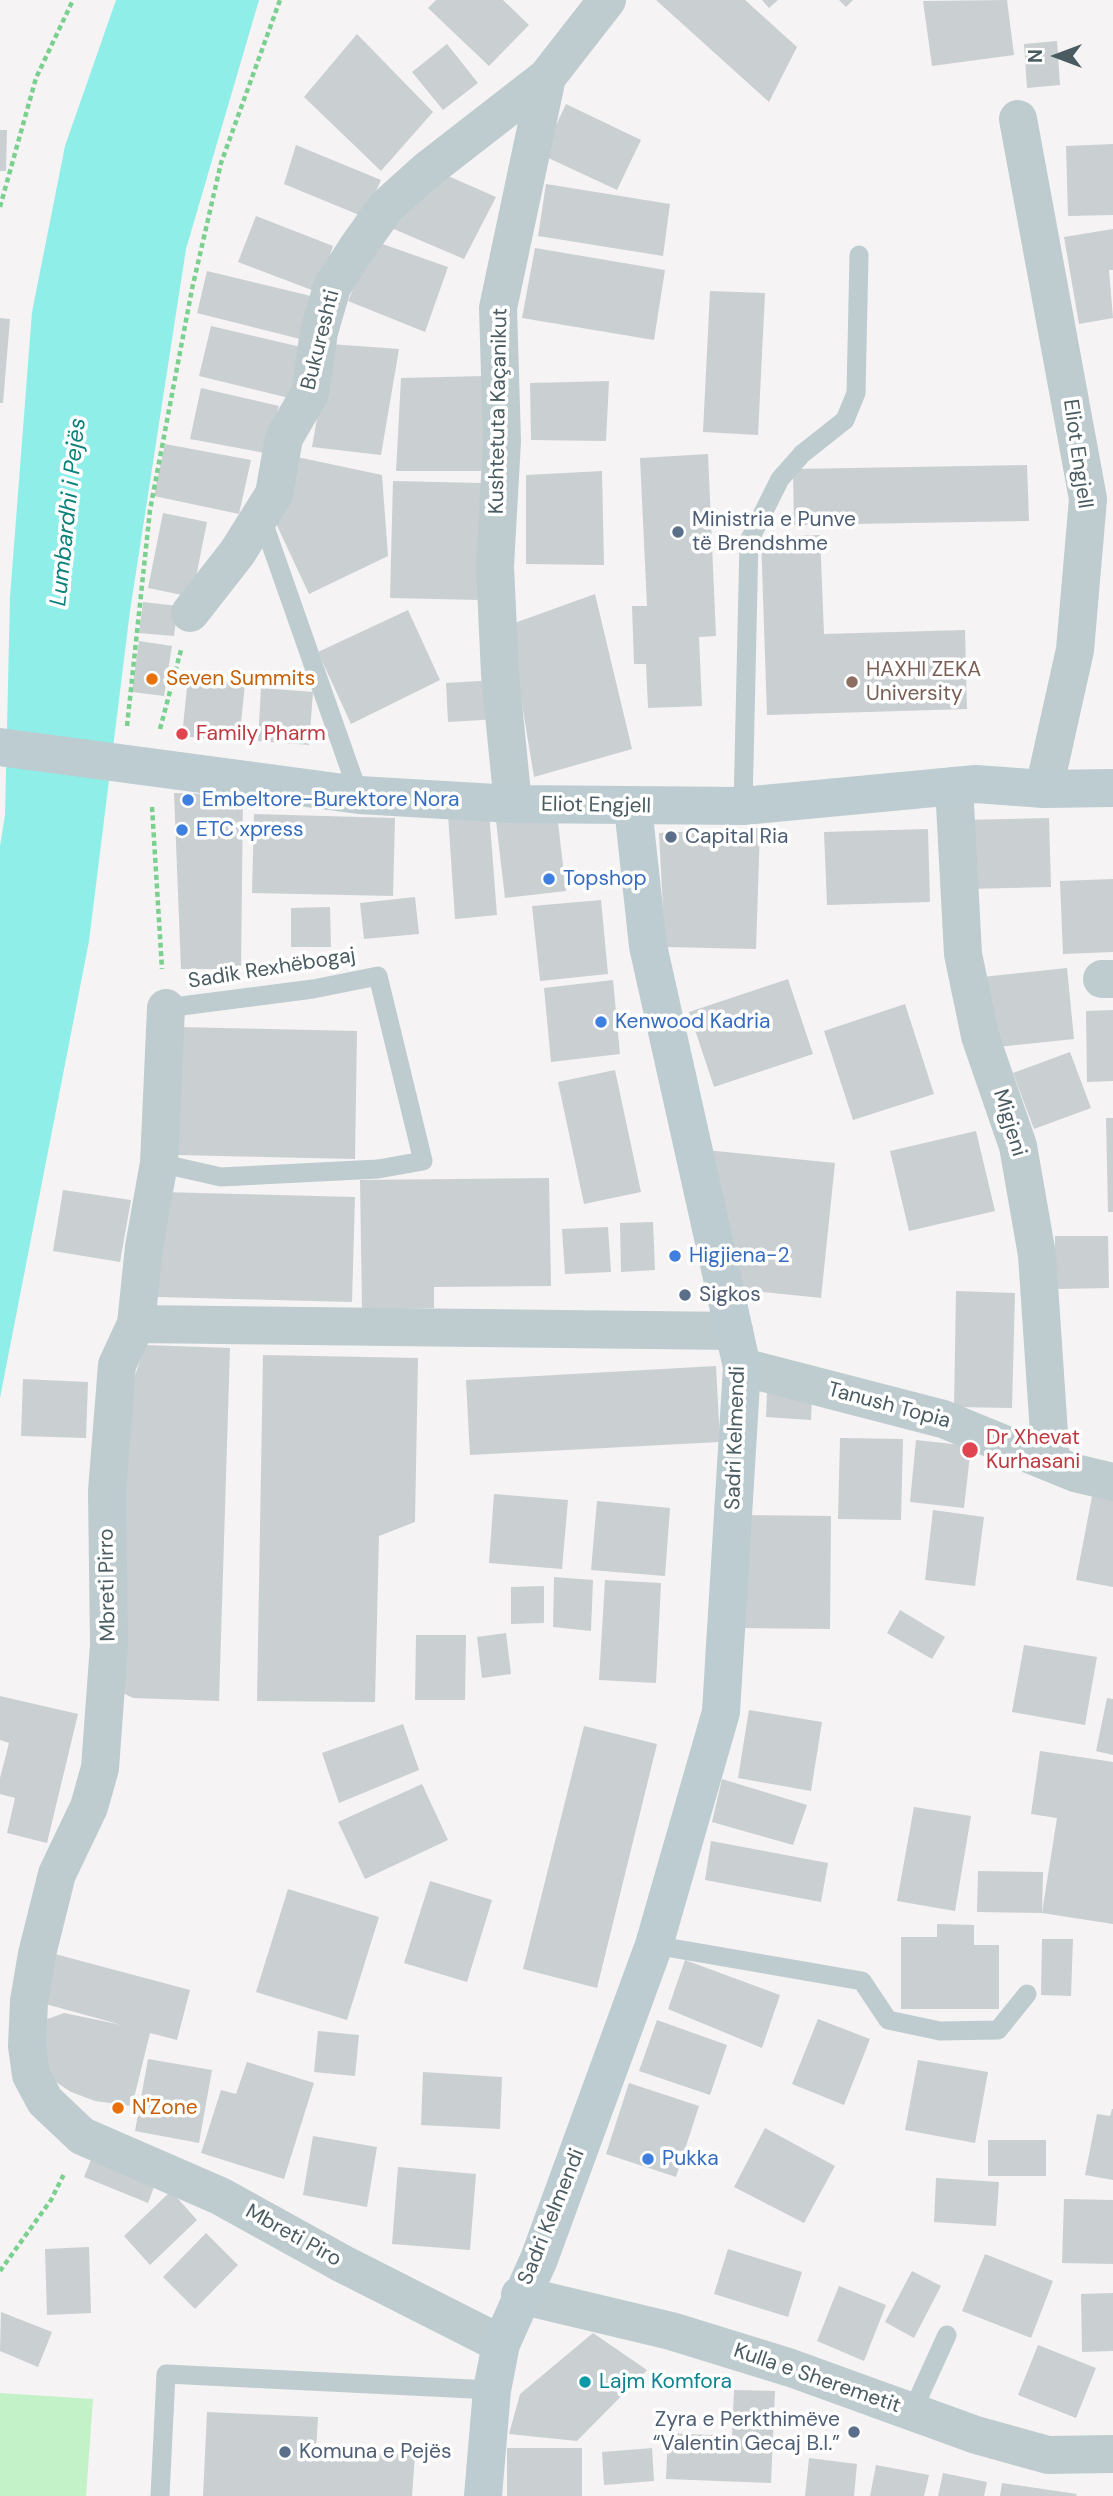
<!DOCTYPE html>
<meta charset="utf-8">
<style>
body{margin:0}
#map{position:relative;width:1113px;height:2496px;overflow:hidden;background:#f5f3f3;font-family:"DM Sans",sans-serif}
canvas{display:block}
.north{position:absolute;left:1022px;top:21px;width:70px;height:70px;-webkit-text-stroke:5px #fff;paint-order:stroke;rotate:270deg;font-size:19px;font-weight:700;line-height:28px;text-align:center;color:#4a5c61}
.north::after{content:'';display:block;margin:auto;width:24px;height:32px;background:#4a5c61;clip-path:polygon(50% 0,100% 100%,50% 72%,0 100%)}
</style>
<div id="map">
<canvas width="1113" height="2496"></canvas>
<div class="north">N</div>
</div>
<script>
const context = document.querySelector('canvas').getContext('2d');
context.lineJoin = 'round';
function fillPath(path, color) {
  context.fillStyle = color;
  context.fill(path, 'evenodd');
}
function strokePath(path, color, width, dash) {
  context.strokeStyle = color;
  context.lineWidth = width;
  context.lineCap = dash ? 'butt' : 'round';
  context.setLineDash(dash || []);
  context.stroke(path);
}
function drawText(font, color, halo, rows, align = 'center') {
  context.font = font + ' "DM Sans",sans-serif';
  context.lineWidth = 7;
  context.setLineDash([]);
  context.textBaseline = 'middle';
  context.strokeStyle = halo;
  context.fillStyle = color;
  for (const [text, x, y, turn = 0] of rows) {
    context.save();
    context.translate(x, y);
    context.rotate((+turn || 0) * Math.PI / 180);
    context.textAlign = isNaN(turn) ? turn : align;
    if (halo) context.strokeText(text, 0, 0);
    context.fillText(text, 0, 0);
    context.restore();
  }
}
const green = new Path2D(`
 M 0,2393 L 93,2399 L 86,2496 L 0,2496 Z`);
const water = new Path2D(`
 M 116,0 L 259,0 L 186,249 L 130,611 L 89,941 L 0,1398 L 0,846 L 5,815 L 10,597 L 32,312 L 65,146 Z`);
const building = new Path2D(`
 M 436,0 L 503,0 L 529,25 L 489,66 L 428,8 Z
 M 656,0 L 745,0 L 797,47 L 769,102 Z
 M 762,0 L 778,0 L 769,8 Z
 M 839,0 L 853,0 L 846,7 Z
 M 1007,0 L 1014,55 L 932,66 L 923,1 Z
 M 357,34 L 433,112 L 381,171 L 304,97 Z
 M 1057,41 L 1060,85 L 1027,88 L 1024,44 Z
 M 447,44 L 478,83 L 443,110 L 412,72 Z
 M 566,104 L 641,140 L 617,190 L 542,155 Z
 M 0,130 L 7,130 L 6,171 L 0,171 Z
 M 1113,144 L 1113,215 L 1068,216 L 1066,146 Z
 M 296,145 L 381,180 L 364,217 L 284,184 Z
 M 439,172 L 496,197 L 464,259 L 389,227 Z
 M 546,184 L 670,204 L 663,256 L 538,236 Z
 M 256,216 L 333,246 L 317,292 L 238,262 Z
 M 1113,229 L 1113,270 L 1109,270 L 1113,318 L 1079,324 L 1064,237 Z
 M 374,241 L 448,267 L 425,332 L 348,301 Z
 M 535,248 L 665,270 L 654,340 L 522,318 Z
 M 207,271 L 315,297 L 304,340 L 197,313 Z
 M 710,291 L 765,293 L 758,435 L 703,432 Z
 M 0,318 L 10,319 L 3,403 L 0,403 Z
 M 211,326 L 301,347 L 289,398 L 199,376 Z
 M 330,344 L 399,349 L 381,455 L 312,447 Z
 M 484,376 L 483,471 L 396,471 L 401,378 Z
 M 609,381 L 606,441 L 531,440 L 530,383 Z
 M 201,388 L 279,406 L 265,453 L 190,439 Z
 M 165,444 L 251,460 L 239,514 L 154,496 Z
 M 708,454 L 716,636 L 699,637 L 702,706 L 648,708 L 646,664 L 634,664 L 632,606 L 647,606 L 640,458 Z
 M 297,457 L 382,475 L 388,556 L 309,594 L 273,517 Z
 M 1027,465 L 1029,521 L 794,525 L 793,469 Z
 M 602,471 L 604,565 L 526,564 L 526,475 Z
 M 393,481 L 482,483 L 479,600 L 390,598 Z
 M 163,513 L 207,522 L 192,597 L 148,588 Z
 M 820,535 L 824,634 L 965,630 L 967,709 L 767,715 L 761,537 Z
 M 595,594 L 632,749 L 534,777 L 509,625 Z
 M 143,602 L 178,606 L 174,636 L 139,633 Z
 M 408,610 L 440,680 L 351,724 L 318,652 Z
 M 139,641 L 172,646 L 164,696 L 132,692 Z
 M 188,678 L 245,684 L 239,742 L 182,736 Z
 M 496,680 L 498,719 L 448,722 L 446,683 Z
 M 261,688 L 313,692 L 309,745 L 258,741 Z
 M 174,793 L 243,795 L 241,969 L 181,969 Z
 M 489,811 L 497,915 L 455,919 L 448,815 Z
 M 254,814 L 395,818 L 393,896 L 252,893 Z
 M 557,814 L 566,891 L 505,898 L 496,821 Z
 M 1049,818 L 1051,887 L 967,889 L 965,820 Z
 M 760,828 L 756,949 L 665,947 L 659,833 Z
 M 928,829 L 930,902 L 827,905 L 824,832 Z
 M 1113,879 L 1113,952 L 1063,954 L 1060,881 Z
 M 415,897 L 419,934 L 364,939 L 360,903 Z
 M 601,900 L 608,974 L 540,981 L 532,906 Z
 M 330,907 L 331,947 L 291,947 L 291,908 Z
 M 1067,968 L 1074,1039 L 988,1048 L 982,977 Z
 M 788,979 L 813,1054 L 714,1087 L 689,1012 Z
 M 613,980 L 620,1054 L 551,1062 L 544,988 Z
 M 905,1004 L 934,1094 L 853,1120 L 824,1031 Z
 M 1113,1010 L 1113,1081 L 1087,1082 L 1086,1011 Z
 M 178,1027 L 357,1031 L 355,1159 L 175,1155 Z
 M 1070,1052 L 1091,1108 L 1034,1129 L 1013,1073 Z
 M 615,1070 L 641,1192 L 584,1204 L 558,1082 Z
 M 1106,1118 L 1113,1118 L 1113,1212 L 1108,1212 Z
 M 976,1131 L 995,1211 L 909,1231 L 890,1151 Z
 M 706,1150 L 835,1163 L 821,1298 L 734,1289 Z
 M 549,1178 L 551,1286 L 434,1287 L 434,1308 L 362,1309 L 360,1180 Z
 M 63,1190 L 131,1200 L 120,1262 L 53,1251 Z
 M 161,1192 L 355,1197 L 352,1302 L 158,1297 Z
 M 653,1222 L 655,1270 L 621,1272 L 620,1223 Z
 M 608,1227 L 611,1272 L 565,1274 L 562,1229 Z
 M 1055,1236 L 1108,1236 L 1109,1288 L 1055,1289 Z
 M 956,1291 L 1015,1293 L 1012,1408 L 954,1407 Z
 M 145,1345 L 230,1348 L 219,1701 L 133,1698 L 115,1689 L 131,1388 Z
 M 263,1355 L 418,1358 L 415,1522 L 379,1536 L 375,1702 L 257,1701 Z
 M 716,1366 L 720,1442 L 470,1455 L 466,1380 Z
 M 23,1379 L 88,1382 L 86,1438 L 21,1436 Z
 M 767,1392 L 812,1395 L 811,1420 L 766,1417 Z
 M 840,1438 L 903,1439 L 901,1520 L 838,1519 Z
 M 916,1440 L 971,1446 L 964,1508 L 910,1502 Z
 M 1094,1486 L 1113,1491 L 1113,1587 L 1076,1580 Z
 M 494,1494 L 568,1500 L 562,1569 L 489,1563 Z
 M 597,1501 L 670,1508 L 665,1576 L 591,1570 Z
 M 933,1510 L 984,1517 L 975,1586 L 925,1580 Z
 M 741,1515 L 831,1516 L 830,1629 L 740,1628 Z
 M 554,1577 L 593,1580 L 591,1631 L 553,1627 Z
 M 605,1580 L 661,1583 L 656,1683 L 599,1680 Z
 M 544,1586 L 544,1623 L 511,1624 L 511,1587 Z
 M 900,1610 L 945,1637 L 932,1659 L 887,1633 Z
 M 506,1633 L 511,1674 L 482,1678 L 477,1637 Z
 M 416,1635 L 466,1635 L 465,1700 L 415,1700 Z
 M 1024,1645 L 1097,1657 L 1085,1725 L 1012,1712 Z
 M 0,1696 L 78,1714 L 47,1843 L 7,1833 L 15,1798 L 0,1794 L 0,1778 L 9,1743 L 0,1740 Z
 M 1107,1698 L 1113,1699 L 1113,1755 L 1096,1751 Z
 M 749,1710 L 822,1722 L 811,1791 L 738,1778 Z
 M 403,1724 L 419,1770 L 339,1803 L 322,1753 Z
 M 584,1726 L 657,1744 L 597,1988 L 523,1969 Z
 M 1040,1751 L 1113,1762 L 1113,1924 L 1042,1913 L 1057,1818 L 1031,1814 Z
 M 722,1779 L 807,1805 L 793,1845 L 712,1822 Z
 M 422,1784 L 448,1840 L 365,1879 L 338,1822 Z
 M 914,1807 L 971,1816 L 955,1911 L 897,1901 Z
 M 711,1841 L 828,1863 L 821,1902 L 705,1880 Z
 M 978,1871 L 1043,1872 L 1042,1913 L 977,1912 Z
 M 430,1881 L 492,1900 L 467,1982 L 404,1963 Z
 M 288,1889 L 379,1917 L 347,2020 L 256,1992 Z
 M 937,1924 L 974,1925 L 974,1945 L 999,1945 L 999,2009 L 901,2009 L 901,1937 L 937,1937 Z
 M 1042,1939 L 1073,1939 L 1071,1996 L 1041,1995 Z
 M 55,1954 L 190,1990 L 177,2040 L 150,2033 L 132,2106 L 95,2101 L 71,2092 L 53,2080 L 40,2055 L 42,2021 L 64,2013 L 122,2025 L 42,2003 Z
 M 685,1960 L 780,1995 L 762,2048 L 668,2009 Z
 M 818,2019 L 870,2039 L 844,2105 L 792,2084 Z
 M 657,2020 L 727,2045 L 710,2095 L 639,2071 Z
 M 318,2031 L 359,2035 L 355,2076 L 314,2072 Z
 M 148,2059 L 212,2070 L 199,2143 L 135,2131 Z
 M 918,2060 L 988,2072 L 975,2143 L 905,2130 Z
 M 247,2062 L 314,2083 L 284,2179 L 201,2153 L 221,2090 L 236,2094 Z
 M 423,2072 L 502,2077 L 500,2129 L 421,2125 Z
 M 629,2083 L 699,2106 L 676,2177 L 606,2154 Z
 M 1112,2109 L 1113,2109 L 1113,2180 L 1085,2175 L 1097,2114 L 1110,2116 Z
 M 765,2128 L 835,2166 L 804,2223 L 734,2187 Z
 M 313,2136 L 377,2147 L 367,2207 L 303,2195 Z
 M 988,2140 L 1046,2140 L 1046,2176 L 988,2176 Z
 M 95,2150 L 158,2176 L 148,2203 L 84,2177 Z
 M 398,2167 L 476,2174 L 470,2250 L 392,2244 Z
 M 936,2178 L 999,2182 L 996,2226 L 934,2222 Z
 M 171,2191 L 197,2220 L 150,2265 L 124,2236 Z
 M 1064,2199 L 1113,2200 L 1113,2264 L 1062,2263 Z
 M 206,2233 L 238,2265 L 195,2309 L 163,2277 Z
 M 89,2247 L 91,2313 L 47,2315 L 45,2249 Z
 M 728,2249 L 802,2272 L 788,2317 L 714,2294 Z
 M 985,2254 L 1053,2281 L 1031,2338 L 962,2311 Z
 M 912,2271 L 941,2286 L 914,2338 L 885,2322 Z
 M 839,2286 L 886,2305 L 864,2361 L 817,2341 Z
 M 1113,2293 L 1113,2351 L 1082,2352 L 1081,2294 Z
 M 1,2312 L 52,2332 L 38,2367 L 0,2351 Z
 M 593,2333 L 647,2370 L 577,2441 L 509,2434 L 520,2394 Z
 M 1038,2345 L 1096,2368 L 1076,2418 L 1018,2395 Z
 M 734,2390 L 775,2391 L 771,2483 L 666,2479 L 668,2433 L 732,2436 Z
 M 207,2412 L 318,2417 L 316,2450 L 415,2455 L 412,2496 L 203,2496 Z
 M 507,2448 L 582,2448 L 582,2496 L 507,2496 Z
 M 652,2448 L 654,2481 L 604,2485 L 602,2452 Z
 M 809,2458 L 857,2464 L 854,2496 L 805,2496 Z
 M 876,2465 L 929,2475 L 924,2496 L 870,2496 Z
 M 943,2473 L 987,2482 L 984,2496 L 938,2496 Z
 M 1002,2483 L 1077,2494 L 1076,2496 L 1000,2496 Z`);
const path = new Path2D(`
 M 0,207 L 36,78 L 73,0
 M 127,726 L 150,510 L 192,289 L 221,163 L 280,0
 M 160,729 L 181,650
 M 152,807 L 162,969
 M 0,2271 L 51,2200 L 65,2172`);
const lane = new Path2D(`
 M 261,516 L 359,795
 M 743,806 L 749,541 L 780,479 L 802,454 L 845,420 L 856,393 L 859,255
 M 159,1163 L 221,1177 L 378,1169 L 423,1161 L 378,976 L 313,989 L 166,1008
 M 654,1945 L 862,1981 L 888,2020 L 940,2031 L 998,2030 L 1027,1994
 M 912,2412 L 947,2335
 M 160,2496 L 166,2374 L 492,2390`);
const street = new Path2D(`
 M 1018,119 L 1088,499 L 1075,650 L 1044,789
 M 190,613 L 237,553 L 274,494 L 284,438 L 310,393 L 319,332 L 332,287 L 357,248 L 386,207 L 426,171 L 547,77
 M 954,786 L 963,954 L 980,1036 L 1018,1146 L 1037,1255 L 1051,1463
 M 513,804 L 500,674 L 495,566 L 502,441 L 498,308 L 547,77 L 607,0
 M 1102,979 L 1113,979
 M 166,1008 L 159,1163 L 144,1247 L 136,1324 L 117,1365 L 107,1491 L 109,1645 L 100,1768 L 89,1807 L 57,1874 L 37,1954 L 29,2001 L 27,2046 L 31,2075 L 45,2101 L 82,2136 L 220,2196 L 343,2264 L 501,2344
 M 136,1324 L 734,1331
 M 742,1367 L 943,1419 L 1075,1473 L 1113,1482
 M 520,2295 L 671,2331 L 791,2368 L 976,2435 L 1048,2455 L 1113,2454`);
const secondary = new Path2D(`
 M 0,747 L 359,795 L 513,804 L 743,806 L 976,784 L 1044,789 L 1113,788
 M 483,2496 L 492,2390 L 501,2344 L 539,2259 L 654,1945 L 721,1712 L 742,1367 L 648,946 L 633,807`);
const markers = [
 [678,532,7,"#5c6f8a"],
 [152,679,7,"#e8710a"],
 [852,682,7,"#8d6e63"],
 [182,734,7,"#e0444e"],
 [188,800,7,"#3f7fe0"],
 [182,830,7,"#3f7fe0"],
 [671,837,7,"#5c6f8a"],
 [549,879,7,"#3f7fe0"],
 [601,1022,7,"#3f7fe0"],
 [675,1256,7,"#3f7fe0"],
 [685,1295,7,"#5c6f8a"],
 [970,1450,9,"#e0444e"],
 [118,2108,7,"#e8710a"],
 [648,2159,7,"#3f7fe0"],
 [585,2382,7,"#0f9aa8"],
 [854,2432,7,"#5c6f8a"],
 [285,2452,7,"#5c6f8a"]
];
const streetNames = [
 ["Bukureshti",321,340,-76],
 ["Kushtetuta Kaçanikut",499,411,-89],
 ["Eliot Engjell",1077,454,82],
 ["Eliot Engjell",596,806,1],
 ["Sadik Rexhëbogaj",272,969,-9],
 ["Migjeni",1009,1123,73],
 ["Tanush Topia",889,1406,15],
 ["Sadri Kelmendi",736,1438,-88],
 ["Mbreti Pirro",108,1585,-91],
 ["Sadri Kelmendi",552,2217,-68],
 ["Mbreti Piro",293,2236,29],
 ["Kulla e Sheremetit",817,2379,19]
];
const serviceNames = [
 ["Ministria e Punve",692,520],
 ["të Brendshme",692,544],
 ["Capital Ria",685,837],
 ["Sigkos",699,1295],
 ["Zyra e Perkthimëve",840,2420,"right"],
 ["“Valentin Gecaj B.I.”",840,2444,"right"],
 ["Komuna e Pejës",299,2452]
];
const educationNames = [
 ["HAXHI ZEKA",866,670],
 ["University",866,694]
];
const foodNames = [
 ["Seven Summits",166,679],
 ["N'Zone",132,2108]
];
const healthNames = [
 ["Family Pharm",196,734],
 ["Dr Xhevat",986,1438],
 ["Kurhasani",986,1462]
];
const shopNames = [
 ["Embeltore-Burektore Nora",202,800],
 ["ETC xpress",196,830],
 ["Topshop",563,879],
 ["Kenwood Kadria",615,1022],
 ["Higjiena-2",689,1256],
 ["Pukka",662,2159]
];
const cultureNames = [
 ["Lajm Komfora",599,2382]
];
const waterNames = [
 ["Lumbardhi i Pejës",69,512,-84]
];
fillPath(green, '#c3f1c8');
fillPath(water, '#90eee8');
fillPath(building, '#cacfd2');
strokePath(path, '#7ad08e', 4.5, [5, 3.5]);
strokePath(lane, '#becccf', 19);
strokePath(street, '#becccf', 38);
strokePath(secondary, '#bcccd1', 38);
for (const [x, y, r, color] of markers) {
  const dot = new Path2D();
  dot.arc(x, y, r, 0, 2 * Math.PI);
  context.fillStyle = color;
  context.fill(dot);
  strokePath(dot, '#fff', 2.5);
}
drawText('21px', '#4a5c61', '#fff', streetNames);
drawText('21px', '#4e5e75', '#fff', serviceNames, 'left');
drawText('21px', '#785e54', '#fff', educationNames, 'left');
drawText('21px', '#c56008', '#fff', foodNames, 'left');
drawText('21px', '#be3a42', '#fff', healthNames, 'left');
drawText('21px', '#366cbe', '#fff', shopNames, 'left');
drawText('21px', '#0d838f', '#fff', cultureNames, 'left');
drawText('italic 23px', '#0d827b', '#fff', waterNames);
</script>
